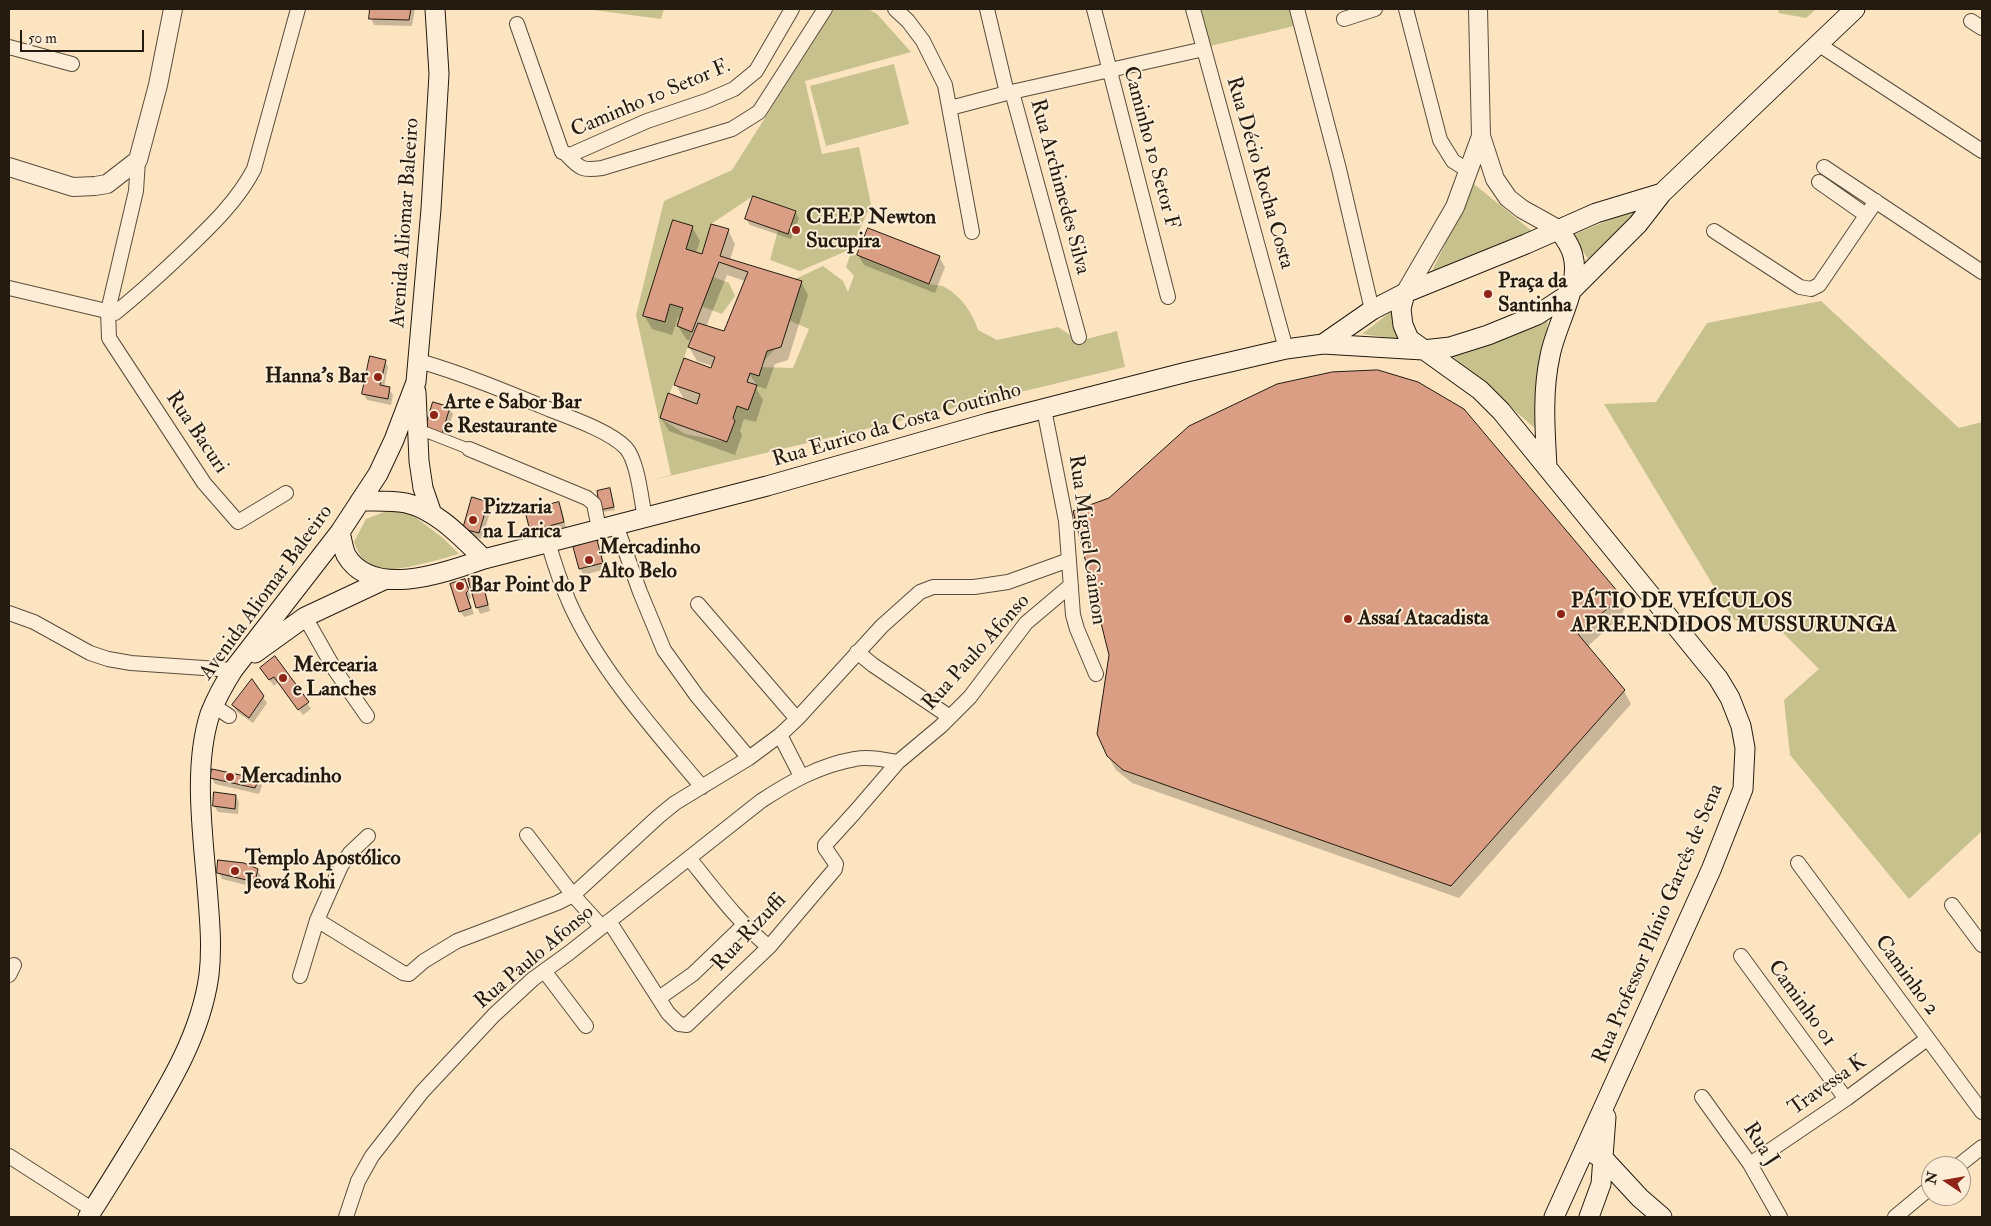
<!DOCTYPE html>
<meta charset="utf-8">
<style>
body{margin:0}
#map{position:relative;width:1991px;height:1226px;overflow:hidden;background:#fce4c0;font-family:"IM FELL Double Pica",serif}
canvas{display:block}
.frame{position:absolute;inset:0;border:10px solid #231b0f;pointer-events:none}
.north{position:absolute;left:1921px;top:1156px;width:50px;height:50px;box-sizing:border-box;background:#fdedd6;border:1px solid #a69986;border-radius:50%;rotate:282deg;font-size:14px;font-weight:700;line-height:20px;text-align:center;color:#231b0f}
.north::after{content:'';display:block;margin:auto;width:18px;height:22px;background:#8f2418;clip-path:polygon(50% 0,100% 100%,50% 72%,0 100%)}
.scale{position:absolute;left:20px;top:30px;width:124px;height:22px;box-sizing:border-box;border:2px solid #231b0f;border-top:0;padding-left:6px;font-size:15px;line-height:18px;white-space:nowrap;color:#231b0f;-webkit-text-stroke:4px #fdedd6;paint-order:stroke}
</style>
<div id="map">
<canvas width="1991" height="1226"></canvas>
<div class="frame"></div>
<div class="north">N</div>
<div class="scale">50 m</div>
</div>
<script>
const context = document.querySelector('canvas').getContext('2d');
context.lineJoin = 'round';
function fillPath(path, color) {
  context.fillStyle = color;
  context.fill(path, 'evenodd');
}
function strokePath(path, color, width, dash) {
  context.strokeStyle = color;
  context.lineWidth = width;
  context.lineCap = dash ? 'butt' : 'round';
  context.setLineDash(dash || []);
  context.stroke(path);
}
function drawText(font, color, halo, rows, align = 'center') {
  context.font = font + ' "IM FELL Double Pica",serif';
  context.lineWidth = 4;
  context.setLineDash([]);
  context.textBaseline = 'middle';
  context.strokeStyle = halo;
  context.fillStyle = color;
  for (const [text, x, y, turn = 0] of rows) {
    context.save();
    context.translate(x, y);
    context.rotate((+turn || 0) * Math.PI / 180);
    context.textAlign = isNaN(turn) ? turn : align;
    if (halo) context.strokeText(text, 0, 0);
    context.fillText(text, 0, 0);
    context.restore();
  }
}
const green = new Path2D(`
 M 586,9 L 664,9 L 661,19 Z
 M 834,9 L 868,9 L 877,14 L 911,52 L 805,81 L 822,154 L 859,147 L 871,204 L 851,249 L 800,271 L 770,260 L 778,230 L 788,233 L 796,211 L 753,196 L 711,224 L 702,254 L 686,249 L 693,226 L 673,220 L 663,253 L 704,267 L 703,273 L 729,283 L 735,296 L 722,314 L 685,300 L 677,326 L 692,332 L 688,347 L 660,418 L 685,434 L 727,442 L 735,421 L 729,410 L 737,406 L 748,410 L 757,385 L 723,339 L 777,347 L 758,367 L 793,368 L 809,329 L 786,319 L 793,280 L 823,266 L 843,281 L 848,292 L 854,276 L 846,267 L 851,253 L 929,284 C 933,285 938,285 942,286 C 959,293 973,313 978,330 L 997,340 L 1058,327 L 1079,341 L 1117,331 L 1125,367 L 644,482 L 671,475 L 636,315 L 664,201 L 732,170 Z
 M 1193,9 L 1294,9 L 1298,25 L 1202,48 Z
 M 1779,9 L 1816,9 L 1806,18 L 1778,13 Z
 M 894,64 L 909,124 L 826,146 L 810,86 Z
 M 1474,184 L 1533,232 L 1431,273 Z
 M 1644,205 L 1588,259 L 1573,235 Z
 M 1821,301 L 1959,428 L 1982,422 L 1982,831 L 1909,899 L 1790,755 L 1784,700 L 1819,669 L 1777,627 L 1734,620 L 1604,404 L 1656,402 L 1707,323 Z
 M 1393,310 L 1397,339 L 1362,334 Z
 M 1548,318 L 1537,430 L 1452,356 Z
 M 389,510 L 411,514 L 443,538 L 459,554 C 440,559 393,574 376,568 C 364,564 358,553 354,542 L 366,519 Z`);
const shadow = new Path2D(`
 M 371,9 L 415,9 L 412,26 L 374,25 L 371,18 Z
 M 795,212 L 799,218 L 791,239 L 750,225 L 746,219 Z
 M 692,227 L 700,241 L 696,253 L 703,255 L 728,230 L 735,244 L 730,260 L 801,282 L 808,295 L 788,360 L 775,364 L 766,389 L 757,386 L 756,388 L 763,400 L 756,422 L 744,419 L 740,431 L 742,435 L 735,455 L 669,431 L 661,418 L 685,401 L 676,385 L 712,370 L 713,366 L 697,361 L 689,347 L 692,342 L 686,339 L 678,326 L 681,318 L 678,317 L 672,335 L 652,329 L 644,315 ZM 727,275 L 745,281 L 725,333 L 706,327 Z
 M 858,255 L 939,257 L 945,267 L 935,293 L 864,265 Z
 M 385,361 L 388,367 L 384,387 L 389,389 L 393,395 L 391,405 L 367,400 L 363,393 Z
 M 449,408 L 453,414 L 445,439 L 430,435 Z
 M 611,493 L 615,510 L 603,512 L 602,509 Z
 M 487,503 L 491,509 L 482,539 L 468,535 L 464,529 Z
 M 558,504 L 562,510 L 566,528 L 534,537 L 531,530 Z
 M 597,542 L 600,548 L 606,569 L 584,575 L 580,569 Z
 M 480,577 L 484,583 L 490,611 L 480,614 L 477,607 Z
 M 464,581 L 471,597 L 469,600 L 474,614 L 464,617 L 460,611 Z
 M 1617,593 L 1625,607 L 1621,616 L 1587,647 L 1624,691 L 1631,704 L 1459,898 L 1132,783 L 1116,770 L 1108,756 Z
 M 275,658 L 311,709 L 303,715 L 278,682 L 274,686 L 265,674 Z
 M 263,697 L 267,703 L 253,723 L 237,712 L 233,705 Z
 M 213,770 L 259,780 L 262,786 L 259,794 L 215,784 L 212,778 Z
 M 236,796 L 239,802 L 238,814 L 218,812 L 214,806 Z
 M 257,870 L 261,876 L 258,888 L 222,879 L 219,873 Z`);
const building = new Path2D(`
 M 370,9 L 411,9 L 409,20 L 369,19 Z
 M 753,196 L 796,211 L 788,234 L 745,219 Z
 M 673,220 L 693,226 L 686,249 L 702,254 L 711,224 L 729,229 L 720,256 L 802,281 L 781,347 L 767,351 L 759,376 L 750,373 L 747,382 L 757,385 L 748,410 L 737,406 L 733,418 L 735,421 L 727,442 L 660,418 L 668,393 L 697,404 L 700,394 L 674,385 L 684,358 L 711,368 L 715,357 L 688,347 L 698,323 L 724,331 L 748,272 L 719,262 L 692,332 L 677,326 L 683,308 L 670,304 L 665,322 L 643,316 Z
 M 868,228 L 940,256 L 929,284 L 857,255 Z
 M 370,356 L 386,360 L 380,385 L 390,387 L 388,399 L 362,394 Z
 M 1378,370 L 1418,382 L 1464,409 L 1618,592 L 1614,603 L 1578,634 L 1625,690 L 1451,886 L 1123,770 L 1107,756 L 1097,734 L 1109,655 L 1073,511 L 1109,498 L 1189,426 L 1277,384 L 1332,372 Z
 M 433,402 L 450,407 L 442,434 L 425,429 Z
 M 610,488 L 614,507 L 600,510 L 597,491 Z
 M 472,497 L 488,502 L 479,533 L 463,529 Z
 M 559,502 L 564,522 L 530,531 L 525,511 Z
 M 597,540 L 603,563 L 579,569 L 573,547 Z
 M 481,575 L 488,605 L 476,608 L 468,579 Z
 M 465,579 L 469,590 L 466,593 L 471,608 L 459,612 L 450,584 Z
 M 275,656 L 309,702 L 298,710 L 274,677 L 269,680 L 260,668 Z
 M 252,679 L 264,696 L 249,718 L 232,705 Z
 M 212,769 L 259,779 L 255,788 L 210,778 Z
 M 214,792 L 236,795 L 235,809 L 213,806 Z
 M 218,860 L 244,863 L 258,869 L 255,882 L 217,873 Z`);
const pedestrian = new Path2D(`
 M 418,429 L 469,449`);
const minor = new Path2D(`
 M 895,9 L 908,21 L 923,41 L 945,85 L 972,232
 M 987,9 L 1007,93
 M 1094,9 L 1168,297
 M 1193,9 L 1286,349
 M 1297,9 L 1339,169 L 1372,310
 M 1406,9 L 1440,140 L 1453,161 L 1469,171
 M 1344,19 L 1375,9
 M 1971,21 L 1982,28
 M 517,24 L 562,152 L 570,155 L 647,121 L 706,101 L 734,89 L 756,71 L 792,9
 M 1818,44 L 1982,151
 M 9,47 L 72,64
 M 1012,92 L 1079,337
 M 950,108 L 1007,93 L 1204,49
 M 567,155 C 580,169 583,171 602,168 L 732,129 L 759,112 L 825,9
 M 138,160 L 136,191 L 108,311 L 109,338 L 204,483 L 238,522 L 286,493
 M 1824,167 L 1982,272
 M 1819,182 L 1866,215
 M 1714,231 L 1800,287 L 1811,289 L 1819,285 L 1876,201
 M 9,288 L 115,313 C 140,293 164,271 187,249 C 212,225 238,200 254,169 L 298,9
 M 419,361 C 464,374 507,392 551,410 C 572,418 611,432 626,448 C 638,462 641,499 645,518
 M 1044,409 L 1066,521 L 1073,615 L 1077,629 L 1096,674
 M 469,449 L 587,498 L 594,504 L 599,529
 M 616,525 L 640,592 L 664,650 L 697,696 L 749,758
 M 548,542 C 554,563 561,584 570,604 C 599,669 656,732 702,787
 M 698,604 L 797,719
 M 9,613 L 34,622 L 90,653 L 108,659 L 131,663 L 233,670
 M 305,617 L 335,670 L 367,716
 M 857,652 L 873,665 L 950,717
 M 214,706 L 229,716
 M 780,735 L 801,776
 M 527,835 L 573,895 L 602,927
 M 689,858 C 714,889 738,922 769,947
 M 1798,863 L 1982,1112
 M 1952,905 L 1982,945
 M 317,920 L 403,973 L 409,974 L 424,961 L 457,941 L 557,903 L 573,895 L 659,816 L 675,803 L 749,758 L 780,735 L 797,719 L 882,626 L 920,592 L 933,587 L 974,587 L 1008,582 L 1069,560
 M 609,921 L 668,1013 L 679,1024 L 687,1025 L 769,947 L 835,869 L 836,864 L 825,848 L 825,845 L 855,812 L 898,762
 M 1741,956 L 1846,1099
 M 545,972 L 586,1026
 M 9,975 L 14,965
 M 300,976 L 317,920 L 341,866 L 350,853 L 368,836
 M 659,998 L 693,974 L 745,924
 M 1702,1097 L 1750,1164 L 1780,1217
 M 9,1156 L 93,1210
 M 1750,1164 L 1846,1099 L 1927,1039
 M 1958,1166 L 1982,1147
 M 346,1217 L 358,1181 L 372,1156 L 422,1092 L 494,1015 L 533,979 L 569,953 L 761,801 C 790,782 820,765 855,759 C 869,756 884,760 898,762 L 941,726 L 970,697 L 1026,623 L 1071,585
 M 1895,1217 L 1931,1187`);
const tertiary = new Path2D(`
 M 1478,9 L 1481,136 L 1495,179 L 1508,198 L 1522,209 L 1558,229
 M 9,167 L 73,187 L 95,186 L 107,184 L 138,160 L 158,85 L 173,9
 M 1405,293 L 1455,207 L 1481,136`);
const secondary = new Path2D(`
 M 1405,293 L 1401,309 L 1403,325 L 1409,339 L 1480,390 L 1501,411 L 1718,678 L 1730,698 L 1741,726 L 1745,748 L 1743,789 L 1711,870 L 1554,1217
 M 1323,344 L 1372,310 L 1405,293 L 1526,244 L 1596,213 L 1662,193
 M 416,392 L 419,461 L 423,488 L 432,514
 M 1547,467 C 1545,430 1542,392 1550,356 C 1556,324 1581,286 1573,256 C 1571,246 1564,237 1558,229
 M 360,501 C 375,501 391,500 406,503 C 437,510 462,538 484,559
 M 340,532 C 342,540 343,548 346,555 C 372,600 447,572 484,559 L 767,486 L 988,423 L 1187,372 L 1286,349 L 1323,344 L 1423,350 L 1450,347 L 1488,335 L 1537,315 L 1566,296 L 1638,224 L 1662,193 L 1855,9
 M 255,653 L 305,617 L 386,579
 M 1596,1155 L 1603,1158 L 1640,1198 L 1662,1217
 M 88,1217 C 105,1191 122,1163 138,1137 C 169,1086 201,1034 209,975 C 212,949 210,924 208,899 C 204,841 192,770 210,714 C 216,699 224,684 233,670 L 340,532 L 378,474 L 394,440 L 416,382 L 431,209 L 439,74 L 435,9
 M 1589,1217 L 1601,1184 L 1606,1117`);
const markers = [
 [796,230,5,"#8f2418"],
 [1488,294,5,"#8f2418"],
 [378,377,5,"#8f2418"],
 [434,415,5,"#8f2418"],
 [473,520,5,"#8f2418"],
 [589,560,5,"#8f2418"],
 [460,586,5,"#8f2418"],
 [1561,614,5,"#8f2418"],
 [1348,619,5,"#8f2418"],
 [283,678,5,"#8f2418"],
 [230,777,5,"#8f2418"],
 [235,871,5,"#8f2418"]
];
const streetNames = [
 ["Caminho 10 Setor F.",651,99,-23],
 ["Caminho 10 Setor F",1150,148,75],
 ["Rua Décio Rocha Costa",1259,173,74],
 ["Rua Archimedes Silva",1059,187,75],
 ["Avenida Aliomar Baleeiro",406,223,-86],
 ["Rua Eurico da Costa Coutinho",897,426,-16],
 ["Rua Bacuri",196,433,56],
 ["Rua Miguel Caimon",1086,540,82],
 ["Avenida Aliomar Baleeiro",267,593,-54],
 ["Rua Paulo Afonso",977,653,-48],
 ["Rua Professor Plínio Garcês de Sena",1659,924,-67],
 ["Rua Rizuffi",750,933,-47],
 ["Rua Paulo Afonso",535,958,-40],
 ["Caminho 2",1906,976,54],
 ["Caminho 01",1801,1004,54],
 ["Travessa K",1828,1086,-35],
 ["Rua J",1760,1145,57]
];
const poiNames = [
 ["CEEP Newton",806,218],
 ["Sucupira",806,242],
 ["Praça da",1498,282],
 ["Santinha",1498,306],
 ["Hanna's Bar",368,377,"right"],
 ["Arte e Sabor Bar",444,403],
 ["e Restaurante",444,427],
 ["Pizzaria",483,508],
 ["na Larica",483,532],
 ["Mercadinho",599,548],
 ["Alto Belo",599,572],
 ["Bar Point do P",470,586],
 ["PÁTIO DE VEÍCULOS",1571,602],
 ["APREENDIDOS MUSSURUNGA",1571,626],
 ["Assaí Atacadista",1358,619],
 ["Mercearia",293,666],
 ["e Lanches",293,690],
 ["Mercadinho",240,777],
 ["Templo Apostólico",245,859],
 ["Jeová Rohi",245,883]
];
fillPath(green, '#c7c18d');
fillPath(shadow, '#0003');
fillPath(building, '#da9e85');
strokePath(building, '#231b0f', 1);
strokePath(pedestrian, '#594d3b', 12);
strokePath(minor, '#594d3b', 16);
strokePath(tertiary, '#594d3b', 20);
strokePath(secondary, '#231b0f', 21);
strokePath(pedestrian, '#fdedd6', 10);
strokePath(minor, '#fdedd6', 14);
strokePath(tertiary, '#fdedd6', 18);
strokePath(secondary, '#fdedd6', 19);
for (const [x, y, r, color] of markers) {
  const dot = new Path2D();
  dot.arc(x, y, r, 0, 2 * Math.PI);
  context.fillStyle = color;
  context.fill(dot);
  strokePath(dot, '#fdedd6', 2);
}
drawText('21px', '#231b0f', '#fdedd6', streetNames);
drawText('bold 21px', '#231b0f', '#fdedd6', poiNames, 'left');
</script>
